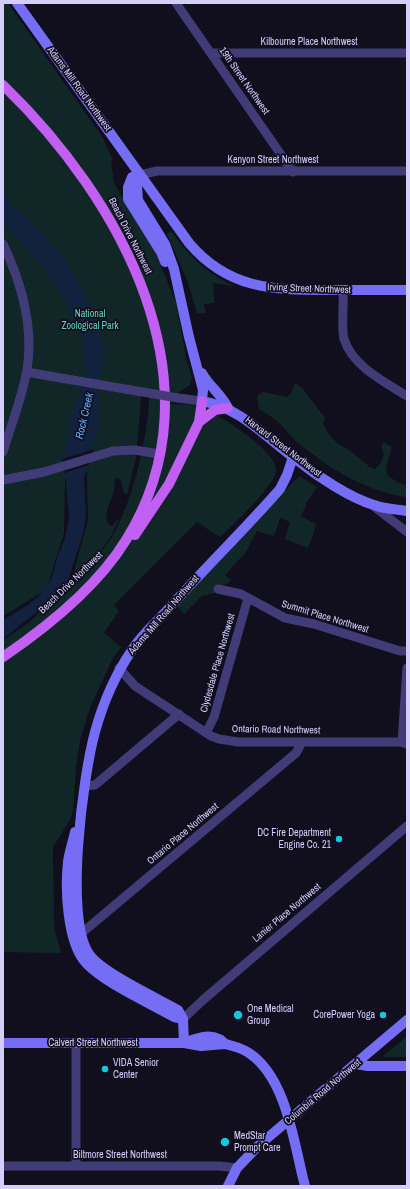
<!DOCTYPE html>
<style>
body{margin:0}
#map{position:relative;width:410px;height:1189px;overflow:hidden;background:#110e1d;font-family:"Archivo Narrow",sans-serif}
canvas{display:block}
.frame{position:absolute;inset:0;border:4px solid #d5cefb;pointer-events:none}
</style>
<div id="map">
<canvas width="410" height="1189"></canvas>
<div class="frame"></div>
</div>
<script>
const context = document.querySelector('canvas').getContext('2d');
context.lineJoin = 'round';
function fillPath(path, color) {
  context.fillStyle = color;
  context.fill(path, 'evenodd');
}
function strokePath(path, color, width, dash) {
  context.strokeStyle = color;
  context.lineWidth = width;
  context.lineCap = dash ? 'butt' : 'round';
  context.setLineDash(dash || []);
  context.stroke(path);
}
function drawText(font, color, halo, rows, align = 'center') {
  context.font = font + ' "Archivo Narrow",sans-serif';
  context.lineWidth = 3.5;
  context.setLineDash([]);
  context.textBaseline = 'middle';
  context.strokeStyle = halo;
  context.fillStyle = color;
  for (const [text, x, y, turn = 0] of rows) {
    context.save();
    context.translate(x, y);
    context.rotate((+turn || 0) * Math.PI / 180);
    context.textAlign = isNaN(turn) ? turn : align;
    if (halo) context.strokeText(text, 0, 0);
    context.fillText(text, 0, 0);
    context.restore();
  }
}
const green = new Path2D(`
 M 3,3 L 8,3 L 103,138 L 113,160 L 111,161 L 114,183 L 156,253 L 176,303 L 186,358 L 192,377 L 190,385 L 179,392 L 170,404 C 178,405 189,403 197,406 C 214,411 277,450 276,470 C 276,484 232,527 220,537 L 197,522 L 114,605 L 119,611 L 104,633 L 121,647 L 113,658 L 90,708 L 80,740 L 76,767 L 73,811 L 70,820 L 53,847 L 54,928 L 61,953 L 3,952 L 3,640 L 27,624 L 67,586 L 73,575 L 88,520 L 87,472 L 65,479 L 64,533 L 46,590 L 3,616 ZM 142,388 L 149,388 C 151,431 129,526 98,555 L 111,536 L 119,519 L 112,526 L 110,526 C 99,510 118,497 114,481 L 117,478 L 121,480 L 124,493 L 127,494 L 136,458 Z
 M 171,231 C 190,256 203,271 232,285 L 232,286 L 213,283 L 214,303 L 204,304 L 206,313 L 197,313 L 188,282 L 167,234 Z
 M 295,383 L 302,388 L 325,418 L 323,423 L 328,433 L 337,443 L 349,450 L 370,467 L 375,469 L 380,464 L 384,454 L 381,446 L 384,442 L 392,447 L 386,467 L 388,476 L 399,483 L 407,485 L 407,497 C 369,492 333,471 303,447 C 293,440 286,429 277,421 C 272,417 265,413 259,409 L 257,396 L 263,392 L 287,397 L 291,394 Z
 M 299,476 L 317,487 L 307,502 L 301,517 L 314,523 L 316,526 L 308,548 L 285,539 L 290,522 L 280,518 L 274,536 L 257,531 L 246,552 L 225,575 L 231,580 L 226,585 L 217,585 L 215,593 L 202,596 L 184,614 L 177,606 Z
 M 407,1036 L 407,1057 L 382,1057 Z`);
const water = new Path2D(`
 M 3,194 L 12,206 L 27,218 L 41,232 L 64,260 L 84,291 L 98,328 L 103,349 L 103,365 L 98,391 L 100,405 L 98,425 L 84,479 L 86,515 L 83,534 L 69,577 L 65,585 L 53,599 L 3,639 L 3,620 L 28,605 L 42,593 L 52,577 L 57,558 L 65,538 L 69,519 L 64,460 L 69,437 L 70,421 L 87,373 L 81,335 L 65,299 L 45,269 L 3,222 Z`);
const pier = new Path2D(`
 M 94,449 L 89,465 L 64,473 L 62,459 Z`);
const street = new Path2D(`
 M 176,3 L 293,172
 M 212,53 L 407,53
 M 140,175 L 157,171 L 407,171
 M 3,244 C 22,284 34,326 27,370 C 22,398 11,425 3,452
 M 343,290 C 344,303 341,329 344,339 C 353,367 385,382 407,396
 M 27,372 L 49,376
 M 178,398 L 202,401
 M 3,480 L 44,472 L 113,451 L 135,450 L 159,454
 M 372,505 L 407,532
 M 218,589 L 241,594 L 285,618 L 314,624 L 400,651 L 407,651
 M 119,668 L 135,686 L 211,736 L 219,739 L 238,742 L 399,742 L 407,744
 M 206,733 L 214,717 L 248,598
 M 402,742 L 407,668
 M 85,786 L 95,785 L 179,714
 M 77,937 L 296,753 L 302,742
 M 183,1019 L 203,1000 L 407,826
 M 76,1043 L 76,1165
 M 3,1166 L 219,1166 L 237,1168`);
const secondary = new Path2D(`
 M 17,3 L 189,243 C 228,289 272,290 328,290 C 354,290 381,290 407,290
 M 140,175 L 137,186 L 138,200 L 165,244 L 174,269 L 189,337 L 203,390 L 202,401 C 242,408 266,438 297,460 C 317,476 350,498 374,505 C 384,509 396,509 407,511
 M 140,175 L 132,177 L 128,187 L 128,199 L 161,252 L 165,262
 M 202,373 C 209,386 222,395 228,408
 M 75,832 C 73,842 69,852 68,862 C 65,889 67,942 86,963 C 106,984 148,1002 174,1017 L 183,1019
 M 3,1043 L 184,1043 L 201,1046 L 225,1044
 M 184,1043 L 183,1019 L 178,1010 C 157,998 101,972 89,954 C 64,918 83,775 95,732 C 103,703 115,675 132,650 C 142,634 158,621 170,607 C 206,567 245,529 280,489 L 287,475 L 293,457
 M 184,1043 C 195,1039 207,1033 219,1039 C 222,1040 223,1043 226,1044 C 235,1047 242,1048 249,1053 C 287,1078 294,1145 305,1186
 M 356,1064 L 368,1066 L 407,1066
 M 228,1186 L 237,1168 L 258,1146 L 407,1020`);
const primary = new Path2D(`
 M 3,85 C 120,198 224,383 126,540 C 98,586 47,627 3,657
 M 199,422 L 202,401
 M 135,535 L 169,484 L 199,422 L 215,410 L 228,408`);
const streetBridge = new Path2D(`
 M 49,376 L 178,398`);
const markers = [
 [339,839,4,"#13c6e2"],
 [238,1015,5,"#13c6e2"],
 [383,1015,4,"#13c6e2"],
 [105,1069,4,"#13c6e2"],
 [225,1142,5,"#13c6e2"]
];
const streetNames = [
 ["Kilbourne Place Northwest",309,42],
 ["19th Street Northwest",244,81,55],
 ["Adams Mill Road Northwest",79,89,54],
 ["Kenyon Street Northwest",273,160],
 ["Beach Drive Northwest",130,236,63],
 ["Irving Street Northwest",309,289,2],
 ["Harvard Street Northwest",283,447,37],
 ["Beach Drive Northwest",71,583,-44],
 ["Adams Mill Road Northwest",164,615,-49],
 ["Summit Place Northwest",325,617,17],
 ["Clydesdale Place Northwest",218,663,-74],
 ["Ontario Road Northwest",276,730,1],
 ["Ontario Place Northwest",183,834,-40],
 ["Lanier Place Northwest",287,913,-40],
 ["Calvert Street Northwest",93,1043],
 ["Columbia Road Northwest",323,1092,-40],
 ["Biltmore Street Northwest",120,1155]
];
const parkNames = [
 ["National",90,314],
 ["Zoological Park",90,326]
];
const poiNames = [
 ["DC Fire Department",331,833,"right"],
 ["Engine Co. 21",331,845,"right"],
 ["One Medical",247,1009],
 ["Group",247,1021],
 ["CorePower Yoga",375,1015,"right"],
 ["VIDA Senior",113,1063],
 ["Center",113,1075],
 ["MedStar",234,1136],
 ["Prompt Care",234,1148]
];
const waterNames = [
 ["Rock Creek",85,416,-77]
];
fillPath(green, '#112727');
fillPath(water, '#11213e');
fillPath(pier, '#110e1d');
strokePath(street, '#413c78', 9);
strokePath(secondary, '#756df3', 10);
strokePath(primary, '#c05ff1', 10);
strokePath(streetBridge, '#413c78', 9);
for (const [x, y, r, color] of markers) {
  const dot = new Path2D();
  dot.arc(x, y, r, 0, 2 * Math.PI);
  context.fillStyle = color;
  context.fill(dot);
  strokePath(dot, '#110e1d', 1.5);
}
drawText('10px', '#d5cefb', '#110e1d', streetNames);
drawText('10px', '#61d4bb', '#110e1d', parkNames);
drawText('10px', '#d5cefb', '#110e1d', poiNames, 'left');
drawText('italic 11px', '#65acf2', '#110e1d', waterNames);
</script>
